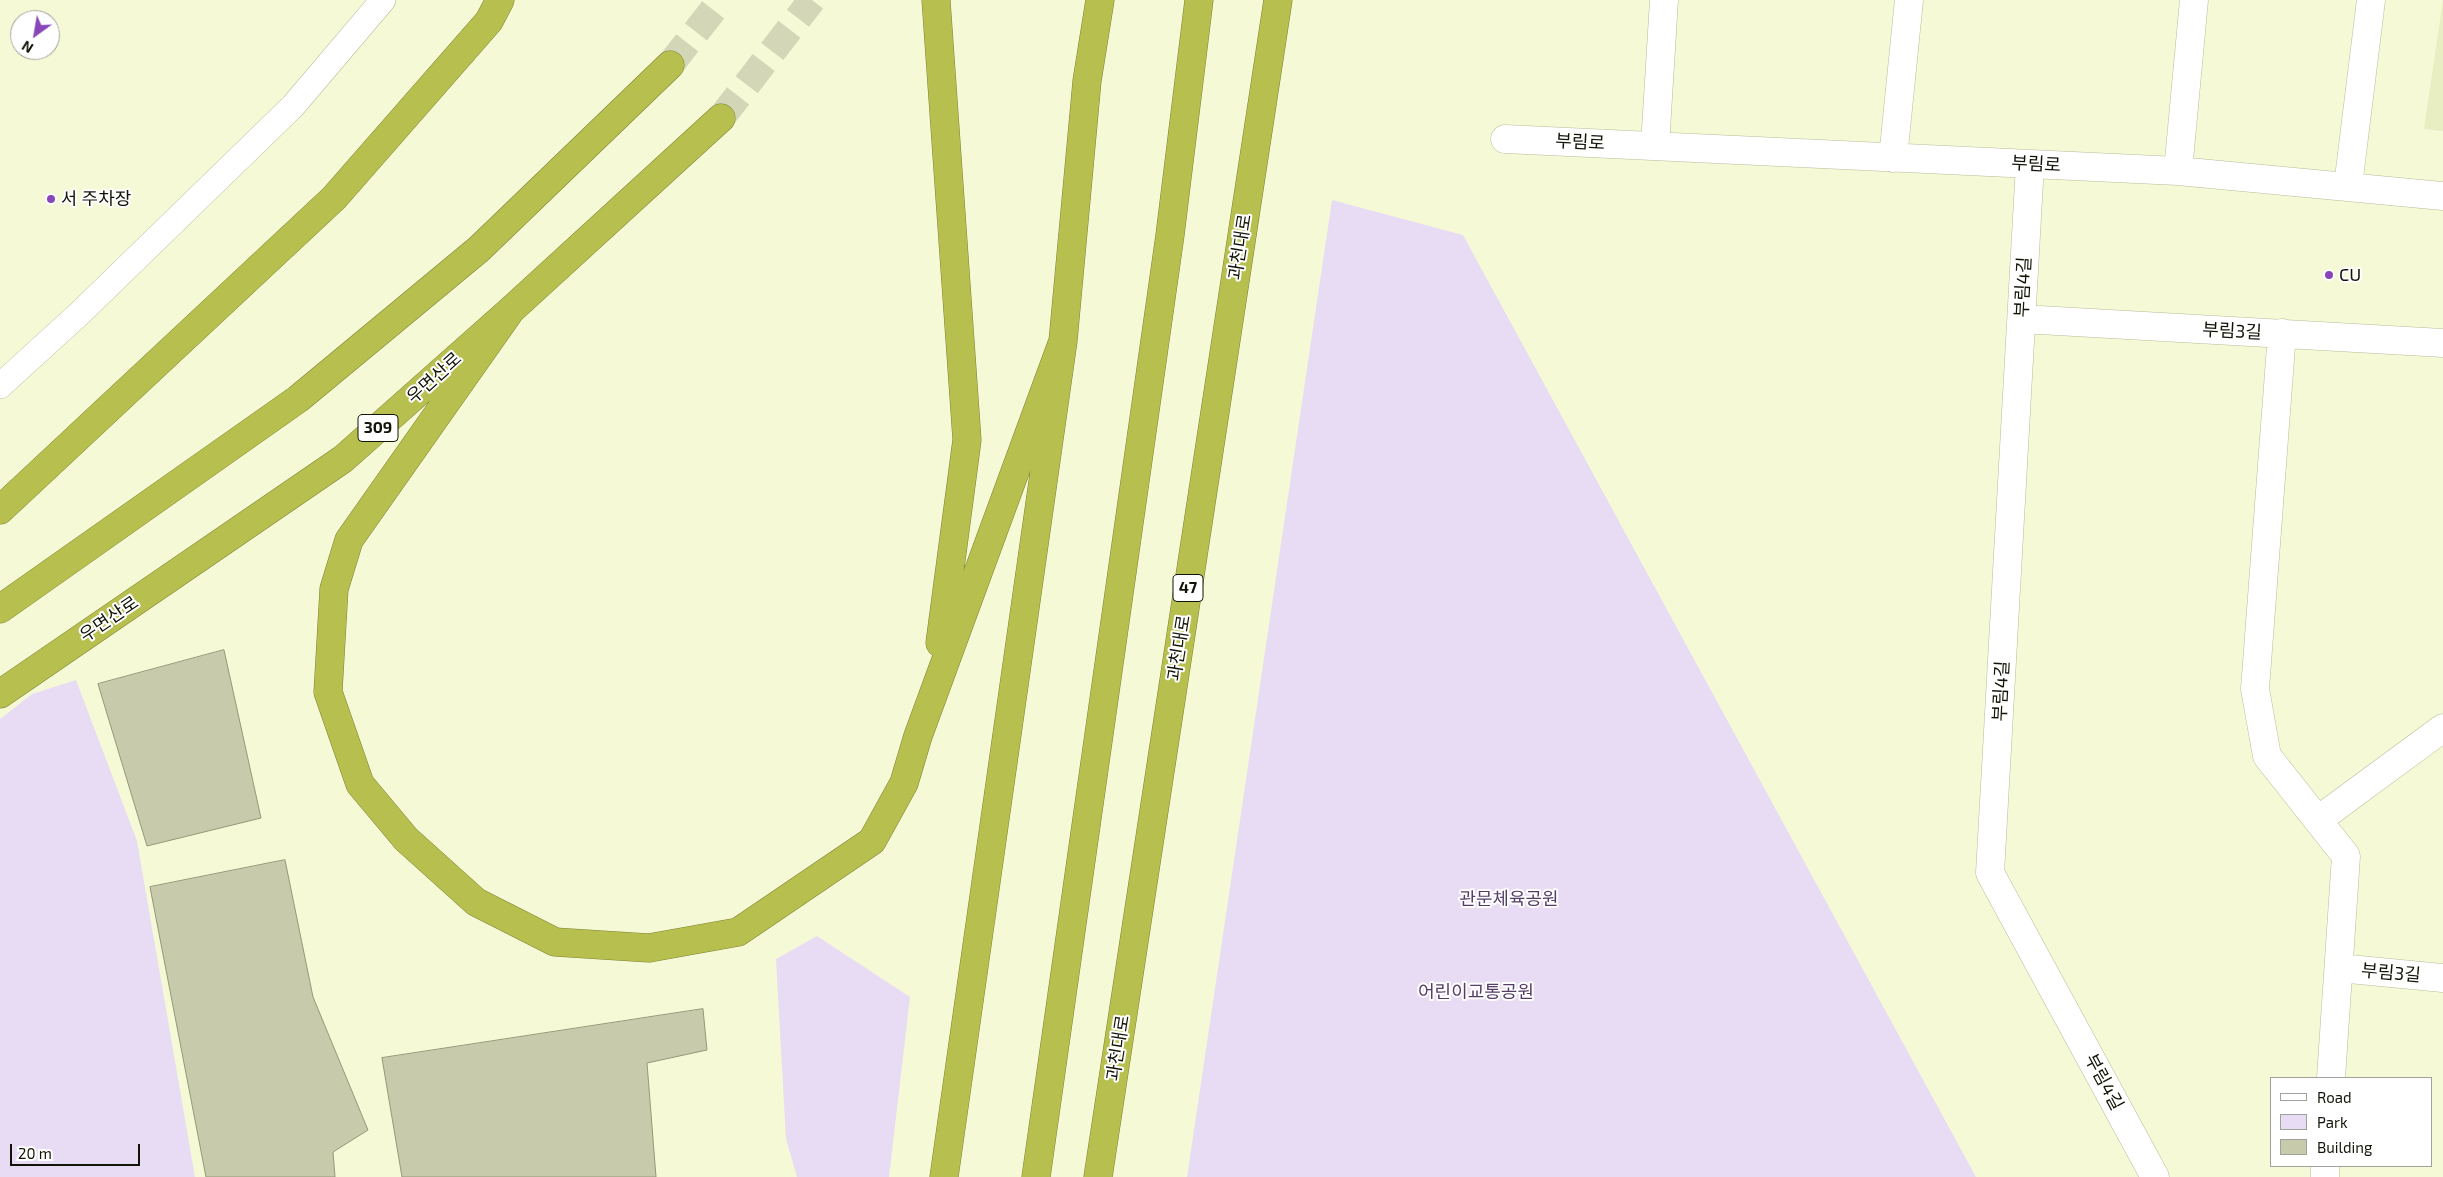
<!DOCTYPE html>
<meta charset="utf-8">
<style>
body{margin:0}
#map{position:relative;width:2443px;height:1177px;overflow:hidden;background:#f5f9d6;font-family:"Exo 2",sans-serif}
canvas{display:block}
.legend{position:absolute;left:2270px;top:1077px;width:162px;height:90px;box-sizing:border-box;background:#fff;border:1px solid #a1a19c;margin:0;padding:6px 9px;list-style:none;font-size:15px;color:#131408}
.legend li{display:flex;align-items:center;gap:10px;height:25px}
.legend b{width:25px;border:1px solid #a1a19c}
.north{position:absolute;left:10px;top:10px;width:50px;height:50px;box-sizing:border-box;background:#fff;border:1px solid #a1a19c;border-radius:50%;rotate:212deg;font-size:14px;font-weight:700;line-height:20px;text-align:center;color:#131408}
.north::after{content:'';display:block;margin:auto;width:18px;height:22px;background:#8846ba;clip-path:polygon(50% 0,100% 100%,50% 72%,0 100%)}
.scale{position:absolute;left:10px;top:1144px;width:130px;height:22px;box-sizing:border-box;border:2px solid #131408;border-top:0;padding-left:6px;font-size:15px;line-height:18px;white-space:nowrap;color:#131408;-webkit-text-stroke:4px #fff;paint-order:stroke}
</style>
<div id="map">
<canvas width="2443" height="1177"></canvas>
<ul class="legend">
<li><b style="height:6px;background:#fff"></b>Road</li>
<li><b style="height:14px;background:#e8dcf4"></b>Park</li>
<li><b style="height:14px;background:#c7cbab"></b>Building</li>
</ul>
<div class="north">N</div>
<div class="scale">20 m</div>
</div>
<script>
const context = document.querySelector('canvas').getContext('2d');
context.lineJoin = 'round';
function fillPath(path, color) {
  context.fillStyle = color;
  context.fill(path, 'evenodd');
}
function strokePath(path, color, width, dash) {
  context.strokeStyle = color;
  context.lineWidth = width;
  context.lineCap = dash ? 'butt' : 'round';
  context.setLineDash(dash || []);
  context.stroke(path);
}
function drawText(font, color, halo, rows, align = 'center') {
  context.font = font + ' "Exo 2","Noto Sans KR",sans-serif';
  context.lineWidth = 4;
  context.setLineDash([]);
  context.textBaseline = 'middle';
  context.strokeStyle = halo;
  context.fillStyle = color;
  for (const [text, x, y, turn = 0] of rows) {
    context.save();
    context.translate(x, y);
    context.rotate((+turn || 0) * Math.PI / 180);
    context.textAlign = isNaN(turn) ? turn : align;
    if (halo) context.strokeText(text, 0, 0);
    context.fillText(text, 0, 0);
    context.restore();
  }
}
const built = new Path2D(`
 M 2443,0 L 2443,131 L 2424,129 Z`);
const green = new Path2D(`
 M 1332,200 L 1463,235 L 1976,1177 L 1187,1177 Z
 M 76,680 L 137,841 L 195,1177 L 0,1177 L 0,719 L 32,694 Z
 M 817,936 L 910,997 L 889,1177 L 797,1177 L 786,1139 L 776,959 Z`);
const building = new Path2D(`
 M 224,650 L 261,818 L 147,846 L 98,684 Z
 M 285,860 L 313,997 L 368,1130 L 333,1152 L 335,1177 L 206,1177 L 150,887 Z
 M 703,1009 L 707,1050 L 647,1063 L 656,1177 L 402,1177 L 382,1058 Z`);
const highwayTunnel = new Path2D(`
 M 670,65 L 721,0
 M 721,118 L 812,0`);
const lane = new Path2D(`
 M 0,386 L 80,313 L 293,106 L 383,0`);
const street = new Path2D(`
 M 1505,139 L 2178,171 L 2443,196
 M 1655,146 L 1664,0
 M 1893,158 L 1909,0
 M 2030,164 L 1990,873 L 2155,1177
 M 2178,171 L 2194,0
 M 2348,186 L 2371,0
 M 2022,319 L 2443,343
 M 2282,333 L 2255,689 L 2267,756 L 2346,856 L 2331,1078
 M 2318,820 L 2443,728
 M 2339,968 L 2443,978
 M 2325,1177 L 2325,1166`);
const highway = new Path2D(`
 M 936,0 L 967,440 L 940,643
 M 511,310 L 349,540 L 334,589 L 328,692 L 360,784 L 406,839 L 476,902 L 555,942 L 649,948 L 738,932 L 872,841 L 904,783 L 918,736 L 1063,341
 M 0,510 L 334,198 L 489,21 L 500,0
 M 0,609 L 298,399 L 479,249 L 670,65
 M 0,694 L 343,459 L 511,310 L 721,118
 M 944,1177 L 1063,341 L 1087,81 L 1100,0
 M 1036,1177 L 1170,235 L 1199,0
 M 1098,1177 L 1278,0`);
const markers = [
 [51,199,5,"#8846ba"],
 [2329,275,5,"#8846ba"]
];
const shields = [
 [378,428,40],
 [1188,588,30]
];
const shieldNames = [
 ["309",378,428],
 ["47",1188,588]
];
const streetNames = [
 ["부림로",1580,142,3],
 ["부림로",2036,164,3],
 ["과천대로",1240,247,-81],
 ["부림4길",2023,287,-87],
 ["부림3길",2232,331,3],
 ["우면산로",434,378,-42],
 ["우면산로",109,619,-34],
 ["과천대로",1179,648,-81],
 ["부림4길",2001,691,-87],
 ["부림3길",2391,973,5],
 ["과천대로",1118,1048,-81],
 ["부림4길",2104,1082,62]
];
const poiNames = [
 ["서 주차장",61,199],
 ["CU",2339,275]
];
const parkNames = [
 ["관문체육공원",1509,899],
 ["어린이교통공원",1476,992]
];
fillPath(built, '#e8edc2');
fillPath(green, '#e8dcf4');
fillPath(building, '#c7cbab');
strokePath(building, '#949878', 1);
strokePath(highwayTunnel, '#d3d7b7', 28, [28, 14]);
strokePath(lane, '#b8bc9a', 26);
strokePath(street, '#b8bc9a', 29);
strokePath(highway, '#7e8336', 29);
strokePath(lane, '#fff', 25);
strokePath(street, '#fff', 28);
strokePath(highway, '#b7bf4f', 28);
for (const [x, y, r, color] of markers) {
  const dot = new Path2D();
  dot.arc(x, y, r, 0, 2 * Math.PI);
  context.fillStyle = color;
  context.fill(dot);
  strokePath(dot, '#fff', 2);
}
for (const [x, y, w] of shields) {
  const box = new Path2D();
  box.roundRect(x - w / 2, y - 13.5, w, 27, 4);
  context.fillStyle = '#fff';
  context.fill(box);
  strokePath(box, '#131408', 1);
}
drawText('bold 16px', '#131408', null, shieldNames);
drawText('18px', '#131408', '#fff', streetNames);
drawText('18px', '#131408', '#fff', poiNames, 'left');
drawText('18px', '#543e68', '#fff', parkNames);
</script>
